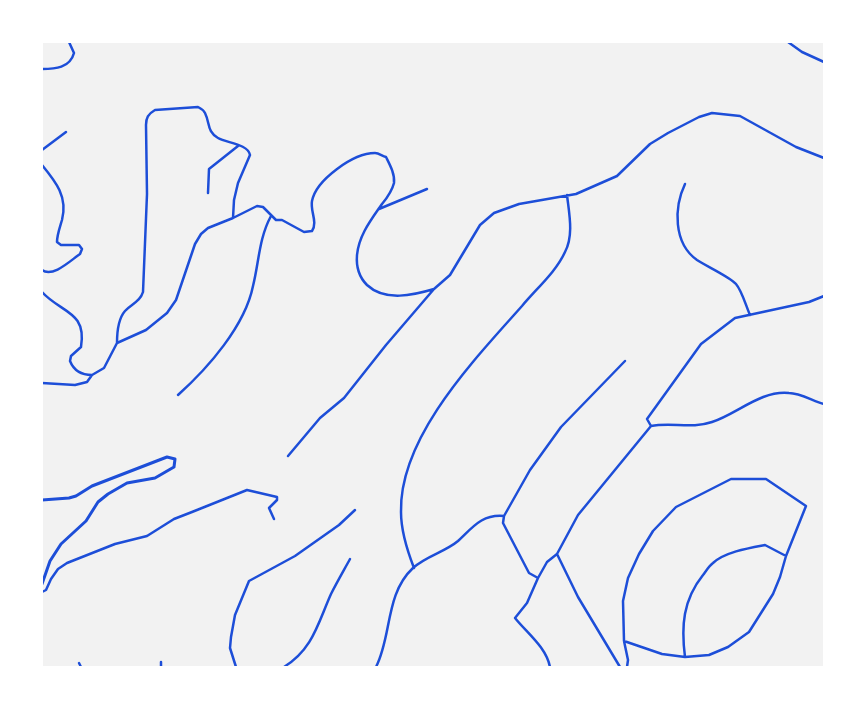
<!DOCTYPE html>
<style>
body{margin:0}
#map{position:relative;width:866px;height:709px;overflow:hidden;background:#f2f2f2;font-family:"Archivo Narrow",sans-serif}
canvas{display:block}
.frame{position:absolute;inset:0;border:43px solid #fff;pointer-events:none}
</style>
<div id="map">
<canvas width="866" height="709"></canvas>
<div class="frame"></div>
</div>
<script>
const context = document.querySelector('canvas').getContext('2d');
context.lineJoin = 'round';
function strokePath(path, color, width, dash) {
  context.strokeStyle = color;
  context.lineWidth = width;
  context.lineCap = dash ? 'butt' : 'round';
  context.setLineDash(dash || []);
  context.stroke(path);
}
const minor = new Path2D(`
 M 788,42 L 802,52 L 824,62
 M 42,69 C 55,69 70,68 74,53 L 69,42
 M 42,150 L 66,132
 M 42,165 C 56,182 68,197 62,220 C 60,227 57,235 57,242 L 61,245 L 79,245 L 82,249 L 80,254 C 71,260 53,278 42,270
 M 685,184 C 674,207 673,243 697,260 C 706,266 730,277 736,284 C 742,291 746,306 750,315
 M 208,193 L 209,169 L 238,146
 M 379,209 L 427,189
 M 42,292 C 61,313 87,311 81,347 L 71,356 L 70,361 C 74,371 82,375 92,375
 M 117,343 C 117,333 118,319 125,311 C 131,304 140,302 143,292 L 147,194 L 146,125 C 146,118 148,114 155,110 L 198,107 C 200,108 204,111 205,113 C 210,123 207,132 218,138 C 227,143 248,144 250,155 L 238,183 L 234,200 L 233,218
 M 42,383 L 75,385 L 87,382 L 92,375 L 104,368 L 117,343 L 146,330 L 167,313 L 176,300 L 195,244 L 201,234 L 208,228 L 233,218 L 257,206 L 263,207 L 276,220 L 282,220 L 304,232 L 312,231 C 318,222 310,211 312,201 C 316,180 353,153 375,153 C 379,153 382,156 386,157 C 390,165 395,174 394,183 C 392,191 387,198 382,204 C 371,220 359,235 357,255 C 356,267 359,277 367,285 C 385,302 414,295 434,289
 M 178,395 C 208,368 245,326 253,286 C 259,262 259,238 271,216
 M 651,426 L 647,419 L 701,344 L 735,318 L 809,302 L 824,296
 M 288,456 L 320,418 L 344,398 L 386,345 L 434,289 L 450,275 L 480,225 L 494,213 L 519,204 L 576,194 L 617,176 L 650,144 L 668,133 L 699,117 L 712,113 L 740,116 L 796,147 L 824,158
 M 557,554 L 547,562 L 538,578 L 529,573 L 503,523 L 504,516 L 530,470 L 561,427 L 625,361
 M 414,568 C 407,550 401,531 401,512 C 399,437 475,359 522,306 C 536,289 556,272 565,252 C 574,235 569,213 567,195
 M 538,578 L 527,603 L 515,618 C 527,633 546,647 550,667
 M 42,592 L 46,590 L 51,579 L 58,569 L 67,563 L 115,544 L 147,536 L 174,519 L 192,512 L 247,490 L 277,497 L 277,500 L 269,508 L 274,519
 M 624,641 L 662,654 L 685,657 L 709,655 L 728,647 L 749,632 L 773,594 L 780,577 L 786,556 L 806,506 L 766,479 L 731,479 L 676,507 L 653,531 L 639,554 L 628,578 L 623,601 L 624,641 L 628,660 L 627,667
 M 685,657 C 681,626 683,600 703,575 C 706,571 709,566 713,563 C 725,552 749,548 765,545 L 786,556
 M 161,662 L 161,667
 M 79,663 L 81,667
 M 236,667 L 230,648 L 231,637 L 235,615 L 249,581 L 295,556 L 339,525 L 355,510
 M 284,667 C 313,649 318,623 331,594 C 337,582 344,570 350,559
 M 376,667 C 392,636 385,594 413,568 C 426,556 445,552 458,541 C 473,527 482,514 504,516
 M 620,667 L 578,597 L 557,554 L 578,515 L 651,426 C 671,422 692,429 712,422 C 737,414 761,390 789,393 C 800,393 813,401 824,404`);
const secondary = new Path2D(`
 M 42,500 L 69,498 L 76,496 L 92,486 L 167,457 L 175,459 L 174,467 L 155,478 L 127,483 L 108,494 L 98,502 L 86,521 L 61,544 L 50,561 L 42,584`);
strokePath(minor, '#1d4ed8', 2.5);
strokePath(secondary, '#1d4ed8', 3);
</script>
